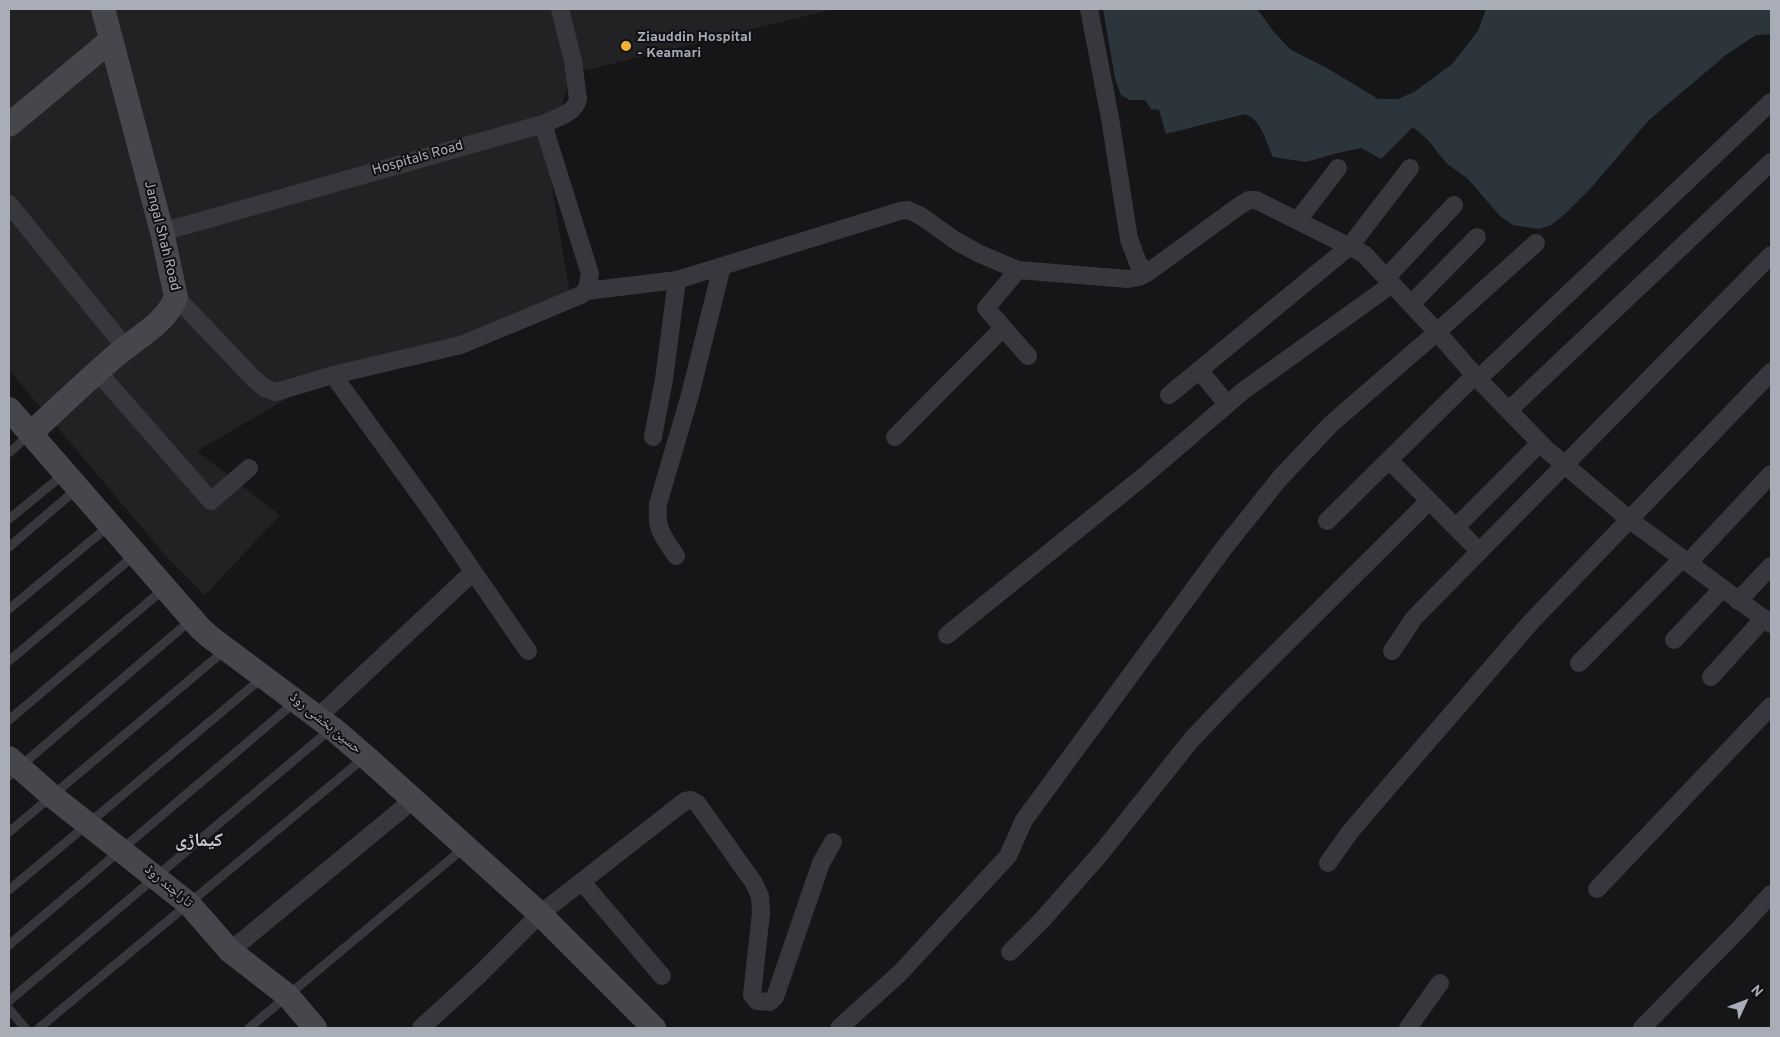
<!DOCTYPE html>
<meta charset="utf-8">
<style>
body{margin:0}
#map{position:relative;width:1780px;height:1037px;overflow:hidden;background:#161618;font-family:Overpass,sans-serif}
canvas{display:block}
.frame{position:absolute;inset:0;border:10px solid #a8adb8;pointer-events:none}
.north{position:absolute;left:1720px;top:977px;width:50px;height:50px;-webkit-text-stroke:4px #111113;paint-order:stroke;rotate:47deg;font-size:14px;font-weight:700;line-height:20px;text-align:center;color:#a8adb8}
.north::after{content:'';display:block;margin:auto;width:18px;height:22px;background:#a8adb8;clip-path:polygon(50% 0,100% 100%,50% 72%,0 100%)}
</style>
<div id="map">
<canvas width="1780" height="1037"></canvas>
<div class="frame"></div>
<div class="north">N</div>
</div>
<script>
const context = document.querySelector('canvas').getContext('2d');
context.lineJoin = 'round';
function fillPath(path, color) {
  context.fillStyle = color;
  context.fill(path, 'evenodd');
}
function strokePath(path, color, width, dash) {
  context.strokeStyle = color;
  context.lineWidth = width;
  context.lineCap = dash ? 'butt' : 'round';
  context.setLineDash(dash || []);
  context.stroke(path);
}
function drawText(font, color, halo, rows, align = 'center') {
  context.font = font + ' Overpass,"Noto Naskh Arabic",sans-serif';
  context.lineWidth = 4;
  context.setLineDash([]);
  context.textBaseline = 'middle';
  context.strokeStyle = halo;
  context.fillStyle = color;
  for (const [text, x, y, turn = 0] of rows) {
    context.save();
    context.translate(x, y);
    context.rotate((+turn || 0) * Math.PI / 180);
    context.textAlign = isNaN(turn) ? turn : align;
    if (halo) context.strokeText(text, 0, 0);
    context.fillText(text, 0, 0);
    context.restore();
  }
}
const built = new Path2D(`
 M 9,9 L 834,9 L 571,74 L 547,157 L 572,305 L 290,397 L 197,451 L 280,515 L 205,595 L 165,555 L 9,370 Z`);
const water = new Path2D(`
 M 1103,9 L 1257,9 L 1274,32 L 1291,50 L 1327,68 L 1378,99 L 1398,99 L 1414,92 L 1452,64 L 1478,31 L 1486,9 L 1771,9 L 1771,34 L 1756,35 L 1726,55 L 1649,120 L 1591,188 L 1565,214 L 1551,225 L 1539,229 L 1513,225 L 1500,216 L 1468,179 L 1446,163 L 1429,141 L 1413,127 L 1381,159 L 1361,148 L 1334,154 L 1306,162 L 1273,157 C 1266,142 1261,119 1245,114 L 1166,134 L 1159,110 L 1151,109 L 1145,100 L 1130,100 L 1121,95 L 1115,78 Z`);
const lane = new Path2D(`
 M 9,453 L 30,434
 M 9,519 L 64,474
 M 9,547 L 78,488
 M 9,609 L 110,525
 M 9,661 L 136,554
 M 9,720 L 165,588
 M 9,776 L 192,619
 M 9,832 L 224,651
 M 9,890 L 262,678
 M 9,945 L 294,703
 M 9,1001 L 332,728
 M 9,1009 L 25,1028
 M 39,1028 L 365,757
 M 249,1028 L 465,847`);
const street = new Path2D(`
 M 1089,9 L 1110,118 L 1129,239 L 1138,263 L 1147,273
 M 9,204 L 125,347
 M 1298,220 L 1338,168
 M 162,232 L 543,124 C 555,118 575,114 578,99 L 573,61 L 560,9
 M 1018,270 L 986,308 L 1028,356
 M 1386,278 L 1454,205
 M 586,291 L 677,280 L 900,211 L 908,210 L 921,216 L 956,241 L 980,254 L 1018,270 L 1128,279 L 1139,277 L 1147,273 L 1239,206 L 1249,200 L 1256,200 L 1364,254 L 1437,332 L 1478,379 L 1547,450 L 1630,520 L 1771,624
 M 176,297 L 254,379 L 265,388 L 276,392 L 333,375 L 461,345 L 581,295 L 586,291 L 590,274 L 543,124
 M 1411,304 L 1477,237
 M 1199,370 L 1227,404
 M 97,371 L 211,501 L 249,468
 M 333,375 L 433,513 L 528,651
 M 1478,379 L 1771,102
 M 1169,395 L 1350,246 L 1410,168
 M 1509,410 L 1771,162
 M 653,437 L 664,379 L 677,280
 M 895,437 L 1003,328
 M 1389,460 L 1479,551
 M 1327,521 L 1475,375
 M 1456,527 L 1540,443
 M 676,556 C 662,534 656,531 658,504 L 690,395 L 722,266
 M 1688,563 L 1771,474
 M 1738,601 L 1771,566
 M 947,635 L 1144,476 L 1243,391 L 1392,284
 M 1674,640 L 1722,589
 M 1392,651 L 1414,618 L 1771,255
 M 1579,663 L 1682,559
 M 1711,677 L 1764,618
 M 318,717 L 473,572
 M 1328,863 L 1350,832 L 1385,791 L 1531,622 L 1771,372
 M 582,882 L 662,976
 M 1597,889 L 1771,706
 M 230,951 L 413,800
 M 1010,952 L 1043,919 L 1101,853 L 1192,739 L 1233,696 L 1429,501
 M 421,1028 L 480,974 L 540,914 L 685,801 L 691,800 L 697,803 L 754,883 L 760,896 L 761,913 L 752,995 L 757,1001 L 770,1002 L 775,997 L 821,863 L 833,842
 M 839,1028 L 900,973 L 1008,856 L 1024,820 L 1224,548 L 1280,478 L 1331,424 L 1437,332 L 1536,243
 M 1408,1028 L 1440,983
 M 1642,1028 L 1742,926 L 1771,894`);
const secondary = new Path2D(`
 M 9,125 L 111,40
 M 9,409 L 200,628 L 210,637 L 332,728 L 366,757 L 540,914 L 654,1028
 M 30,434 C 58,408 85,382 113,358 C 134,339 166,324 176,297 L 162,232 L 103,9
 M 9,758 L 52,796 L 189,904 L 230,951 L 288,996 L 315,1028`);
const markers = [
 [626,46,6,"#f2b134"]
];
const poiNames = [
 ["Ziauddin Hospital",637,38],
 ["- Keamari",637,54]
];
const streetNames = [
 ["Hospitals Road",418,159,-16],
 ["Jangal Shah Road",161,236,76],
 ["حسین بخشی روڈ",325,724,39],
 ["تاراچند روڈ",168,887,40]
];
const districtNames = [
 ["کیماڑی",199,842]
];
fillPath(built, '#222225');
fillPath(water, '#2c353c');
strokePath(lane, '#37383d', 9);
strokePath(street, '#37383d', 18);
strokePath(secondary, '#45474d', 24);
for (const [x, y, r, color] of markers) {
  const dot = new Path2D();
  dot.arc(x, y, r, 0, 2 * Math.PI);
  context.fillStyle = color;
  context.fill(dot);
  strokePath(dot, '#111113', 2);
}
drawText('bold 14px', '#a8adb8', '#111113', poiNames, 'left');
drawText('14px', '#a8adb8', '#111113', streetNames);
drawText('bold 19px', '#c9ccd4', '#111113', districtNames);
</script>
